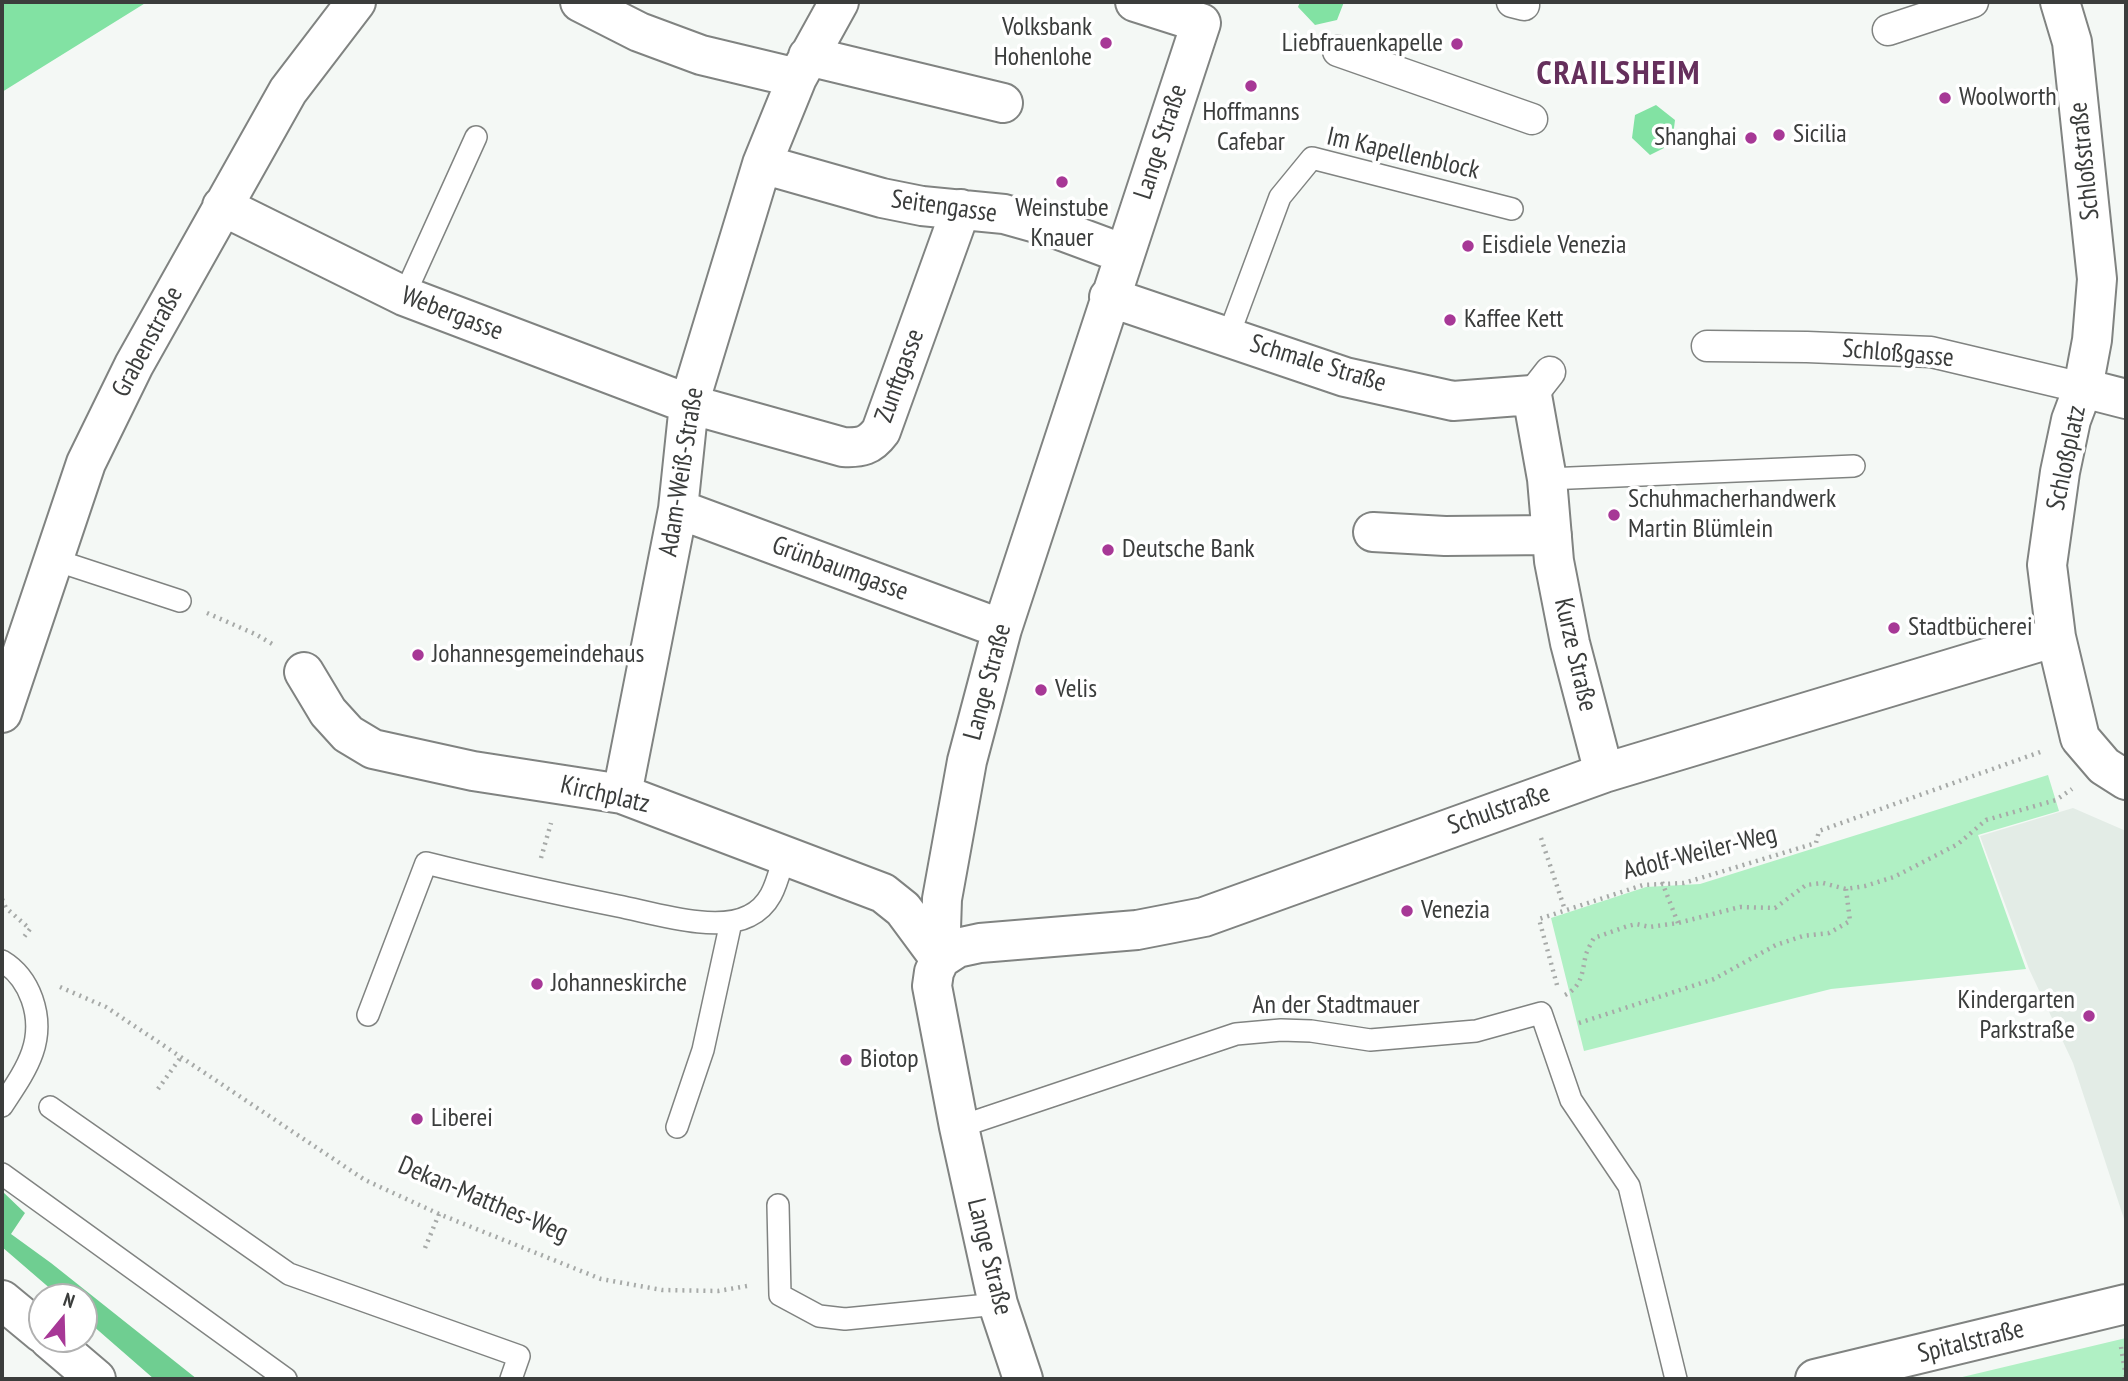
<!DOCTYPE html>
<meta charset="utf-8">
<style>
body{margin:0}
#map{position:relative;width:2128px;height:1381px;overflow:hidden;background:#f4f8f5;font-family:"PT Sans Narrow",sans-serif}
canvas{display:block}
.frame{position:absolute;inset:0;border:4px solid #3b3d3c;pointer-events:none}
.north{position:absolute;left:28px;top:1283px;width:70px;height:70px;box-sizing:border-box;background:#fff;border:2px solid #b1b1b1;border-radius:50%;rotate:19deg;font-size:19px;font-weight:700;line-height:28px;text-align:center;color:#3b3d3c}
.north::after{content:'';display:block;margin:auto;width:24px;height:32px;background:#a73896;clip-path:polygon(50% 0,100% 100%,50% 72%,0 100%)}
</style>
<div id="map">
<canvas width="2128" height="1381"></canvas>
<div class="frame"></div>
<div class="north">N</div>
</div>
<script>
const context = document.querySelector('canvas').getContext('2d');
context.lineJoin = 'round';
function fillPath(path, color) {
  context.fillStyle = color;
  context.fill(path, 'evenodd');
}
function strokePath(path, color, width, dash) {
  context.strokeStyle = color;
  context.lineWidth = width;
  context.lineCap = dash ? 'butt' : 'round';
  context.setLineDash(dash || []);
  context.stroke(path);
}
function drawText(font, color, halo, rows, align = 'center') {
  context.font = font + ' "PT Sans Narrow",sans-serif';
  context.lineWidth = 7;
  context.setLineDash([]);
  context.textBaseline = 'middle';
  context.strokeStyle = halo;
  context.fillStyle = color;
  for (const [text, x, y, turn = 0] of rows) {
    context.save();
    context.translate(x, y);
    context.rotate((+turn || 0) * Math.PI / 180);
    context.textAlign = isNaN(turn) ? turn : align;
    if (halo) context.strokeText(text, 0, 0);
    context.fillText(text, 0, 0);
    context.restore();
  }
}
const built = new Path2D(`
 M 2073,808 L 2126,831 L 2126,1225 L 2073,1063 L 2029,969 L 1980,836 Z`);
const green = new Path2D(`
 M 2048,775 L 2059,811 L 1978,835 L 2026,969 L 1831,989 L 1584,1051 L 1551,918 L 1646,887 L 1700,884 Z
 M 2126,1338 L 2126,1379 L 1954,1379 Z`);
const forest = new Path2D(`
 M 2,1191 L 25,1213 L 11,1234 L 51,1263 L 197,1379 L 154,1379 L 84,1318 L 84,1297 L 60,1297 L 2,1247 Z`);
const water = new Path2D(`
 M 2,2 L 147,2 L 2,92 Z
 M 1300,2 L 1344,2 L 1337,20 L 1315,25 L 1298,7 Z
 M 1656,105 L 1675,120 L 1672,144 L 1650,155 L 1632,138 L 1635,115 Z`);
const path = new Path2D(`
 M 207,613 L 255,634 L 274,645
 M 1541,838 L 1565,910
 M 541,858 L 551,823
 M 1662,882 L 1678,923
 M 2,899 L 6,908 L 30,929 L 24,937
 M 1557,985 L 1539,919 L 1643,885 L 1684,883 L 1816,843 L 1819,831 L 2043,751
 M 60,987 L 106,1007 L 365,1180 L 439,1214 L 601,1279 L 662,1290 L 718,1291 L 747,1286
 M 1565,995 C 1583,986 1582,971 1586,954 C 1588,949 1591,943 1594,938 L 1628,926 L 1636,924 L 1650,927 L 1678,923 L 1740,907 L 1775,908 L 1806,885 L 1823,883 L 1846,889 L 1865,886 L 1894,877 L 1958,844 L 1986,820 L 2056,800 L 2072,789
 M 1579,1023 L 1714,979 L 1776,945 L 1803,936 L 1829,933 L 1850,921 L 1846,889
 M 158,1089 L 181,1057
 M 425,1248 L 439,1214
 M 2121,1347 L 2126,1377`);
const service = new Path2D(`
 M 404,296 L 476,137
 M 1228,337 L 1280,197 L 1312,158 L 1512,209
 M 1547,479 L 1854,466
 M 52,559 L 180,601
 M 2,961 C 17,970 26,982 32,999 C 47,1042 25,1071 2,1106
 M 368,1015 L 426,863 C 490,879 554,893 618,906 C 654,913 716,933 749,916 C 774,904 777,879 785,854
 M 50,1107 L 289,1274 L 519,1356 L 511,1379
 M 677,1127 L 703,1050 L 731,922
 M 959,1127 L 1236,1034 L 1281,1030 L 1311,1031 L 1370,1040 L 1476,1031 L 1541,1013 L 1571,1100 L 1629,1186 L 1676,1379
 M 2,1174 L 286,1379
 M 778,1205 L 780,1295 L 819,1316 L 845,1319 L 998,1304`);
const pedestrian = new Path2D(`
 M 1512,2 L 1524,5
 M 1888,30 L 1973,2
 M 1338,51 L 1532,119
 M 1707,346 L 1807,347 L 1931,352 L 2083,388
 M 1532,395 L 1550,372`);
const minor = new Path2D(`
 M 580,2 L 639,32 L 701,55 L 797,78
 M 2060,2 L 2072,42 L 2097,279 L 2092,340 L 2083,388 L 2071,420 L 2060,472 L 2047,565 L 2056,637 L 2080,738 L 2104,766 L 2126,780
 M 808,56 L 1003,103
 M 762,164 L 882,198 L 922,206 L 1004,214 L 1054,228 L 1124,254
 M 222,206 L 404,296 L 689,404 L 843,447 C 861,448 870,446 881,431 L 961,209
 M 1109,297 L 1345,377 L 1453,401 L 1532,395 L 1547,479 L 1554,561 L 1570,643 L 1604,773
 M 2083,388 L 2126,399
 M 678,509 L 1002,629
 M 1373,532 L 1445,536 L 1552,535
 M 304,672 L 328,712 L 348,734 L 373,749 L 473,771 L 622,794 L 883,893 L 903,909 L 940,959
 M 2,713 L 86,463 L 134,365 L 288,91 L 356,2
 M 622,794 L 678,509 L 689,404 L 762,164 L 797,78 L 839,2
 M 940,959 L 957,948 L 980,943 L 1137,930 L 1204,917 L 1604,773 L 2056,637
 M 1023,1379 L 998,1304 L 959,1127 L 932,986 L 934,972 L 940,959 L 942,899 L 967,761 L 1002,629 L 1201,23 L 1135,2
 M 1815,1379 L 2126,1304`);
const primary = new Path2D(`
 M 2,1300 L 42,1333
 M 49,1339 L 96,1379`);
const markers = [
 [1106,43,7,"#a73896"],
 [1457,44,7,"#a73896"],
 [1251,86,7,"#a73896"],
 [1945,98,7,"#a73896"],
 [1779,135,7,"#a73896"],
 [1751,138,7,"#a73896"],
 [1062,182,7,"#a73896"],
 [1468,246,7,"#a73896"],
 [1450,320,7,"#a73896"],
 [1614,515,7,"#a73896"],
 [1108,550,7,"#a73896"],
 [1894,628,7,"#a73896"],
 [418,655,7,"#a73896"],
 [1041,690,7,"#a73896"],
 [1407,911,7,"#a73896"],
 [537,984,7,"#a73896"],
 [2089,1016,7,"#a73896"],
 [846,1060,7,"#a73896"],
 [417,1119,7,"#a73896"]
];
const poiNames = [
 ["Volksbank",1092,28,"right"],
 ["Hohenlohe",1092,58,"right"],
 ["Liebfrauenkapelle",1443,44,"right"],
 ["Woolworth",1959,98],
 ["Hoffmanns",1251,113,"center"],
 ["Cafebar",1251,143,"center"],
 ["Sicilia",1793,135],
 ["Shanghai",1737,138,"right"],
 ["Weinstube",1062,209,"center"],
 ["Knauer",1062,239,"center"],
 ["Eisdiele Venezia",1482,246],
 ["Kaffee Kett",1464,320],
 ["Schuhmacherhandwerk",1628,500],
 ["Martin Blümlein",1628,530],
 ["Deutsche Bank",1122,550],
 ["Stadtbücherei",1908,628],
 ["Johannesgemeindehaus",432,655],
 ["Velis",1055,690],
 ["Venezia",1421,911],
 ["Johanneskirche",551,984],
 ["Kindergarten",2075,1001,"right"],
 ["Parkstraße",2075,1031,"right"],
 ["Biotop",860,1060],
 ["Liberei",431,1119]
];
const streetNames = [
 ["Lange Straße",1161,142,-72],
 ["Im Kapellenblock",1403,154,13],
 ["Schloßstraße",2085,161,-96],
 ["Seitengasse",944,207,8],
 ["Webergasse",452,314,21],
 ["Grabenstraße",148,342,-62],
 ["Schloßgasse",1898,354,5],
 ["Schmale Straße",1318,364,17],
 ["Zunftgasse",900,376,-70],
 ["Schloßplatz",2067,458,-78],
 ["Adam-Weiß-Straße",682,472,-81],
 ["Grünbaumgasse",840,569,20],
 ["Kurze Straße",1575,655,77],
 ["Lange Straße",988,682,-75],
 ["Kirchplatz",605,795,13],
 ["Schulstraße",1499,810,-19],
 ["Adolf-Weiler-Weg",1700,853,-14],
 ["An der Stadtmauer",1336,1006],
 ["Dekan-Matthes-Weg",483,1200,23],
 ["Lange Straße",989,1257,76],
 ["Spitalstraße",1971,1342,-14]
];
const districtNames = [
 ["CRAILSHEIM",1619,75]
];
fillPath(built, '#e3ece6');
fillPath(green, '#b0f0c4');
fillPath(forest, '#6fce91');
fillPath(water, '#82e2a3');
strokePath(service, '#808381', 24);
strokePath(pedestrian, '#808381', 33);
strokePath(minor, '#808381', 42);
strokePath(primary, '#808381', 42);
strokePath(path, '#a7aaa8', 4.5, [2, 5]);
strokePath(service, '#fff', 21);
strokePath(pedestrian, '#fff', 30);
strokePath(minor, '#fff', 38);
strokePath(primary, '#fff', 38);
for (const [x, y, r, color] of markers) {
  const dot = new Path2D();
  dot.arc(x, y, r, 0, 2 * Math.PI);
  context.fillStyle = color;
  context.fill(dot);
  strokePath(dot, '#fff', 2.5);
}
drawText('26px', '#3b3d3c', '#fff', poiNames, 'left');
drawText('26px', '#3b3d3c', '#fff', streetNames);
context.letterSpacing = '2px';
drawText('bold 33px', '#652f5c', '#fff', districtNames);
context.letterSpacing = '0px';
</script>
